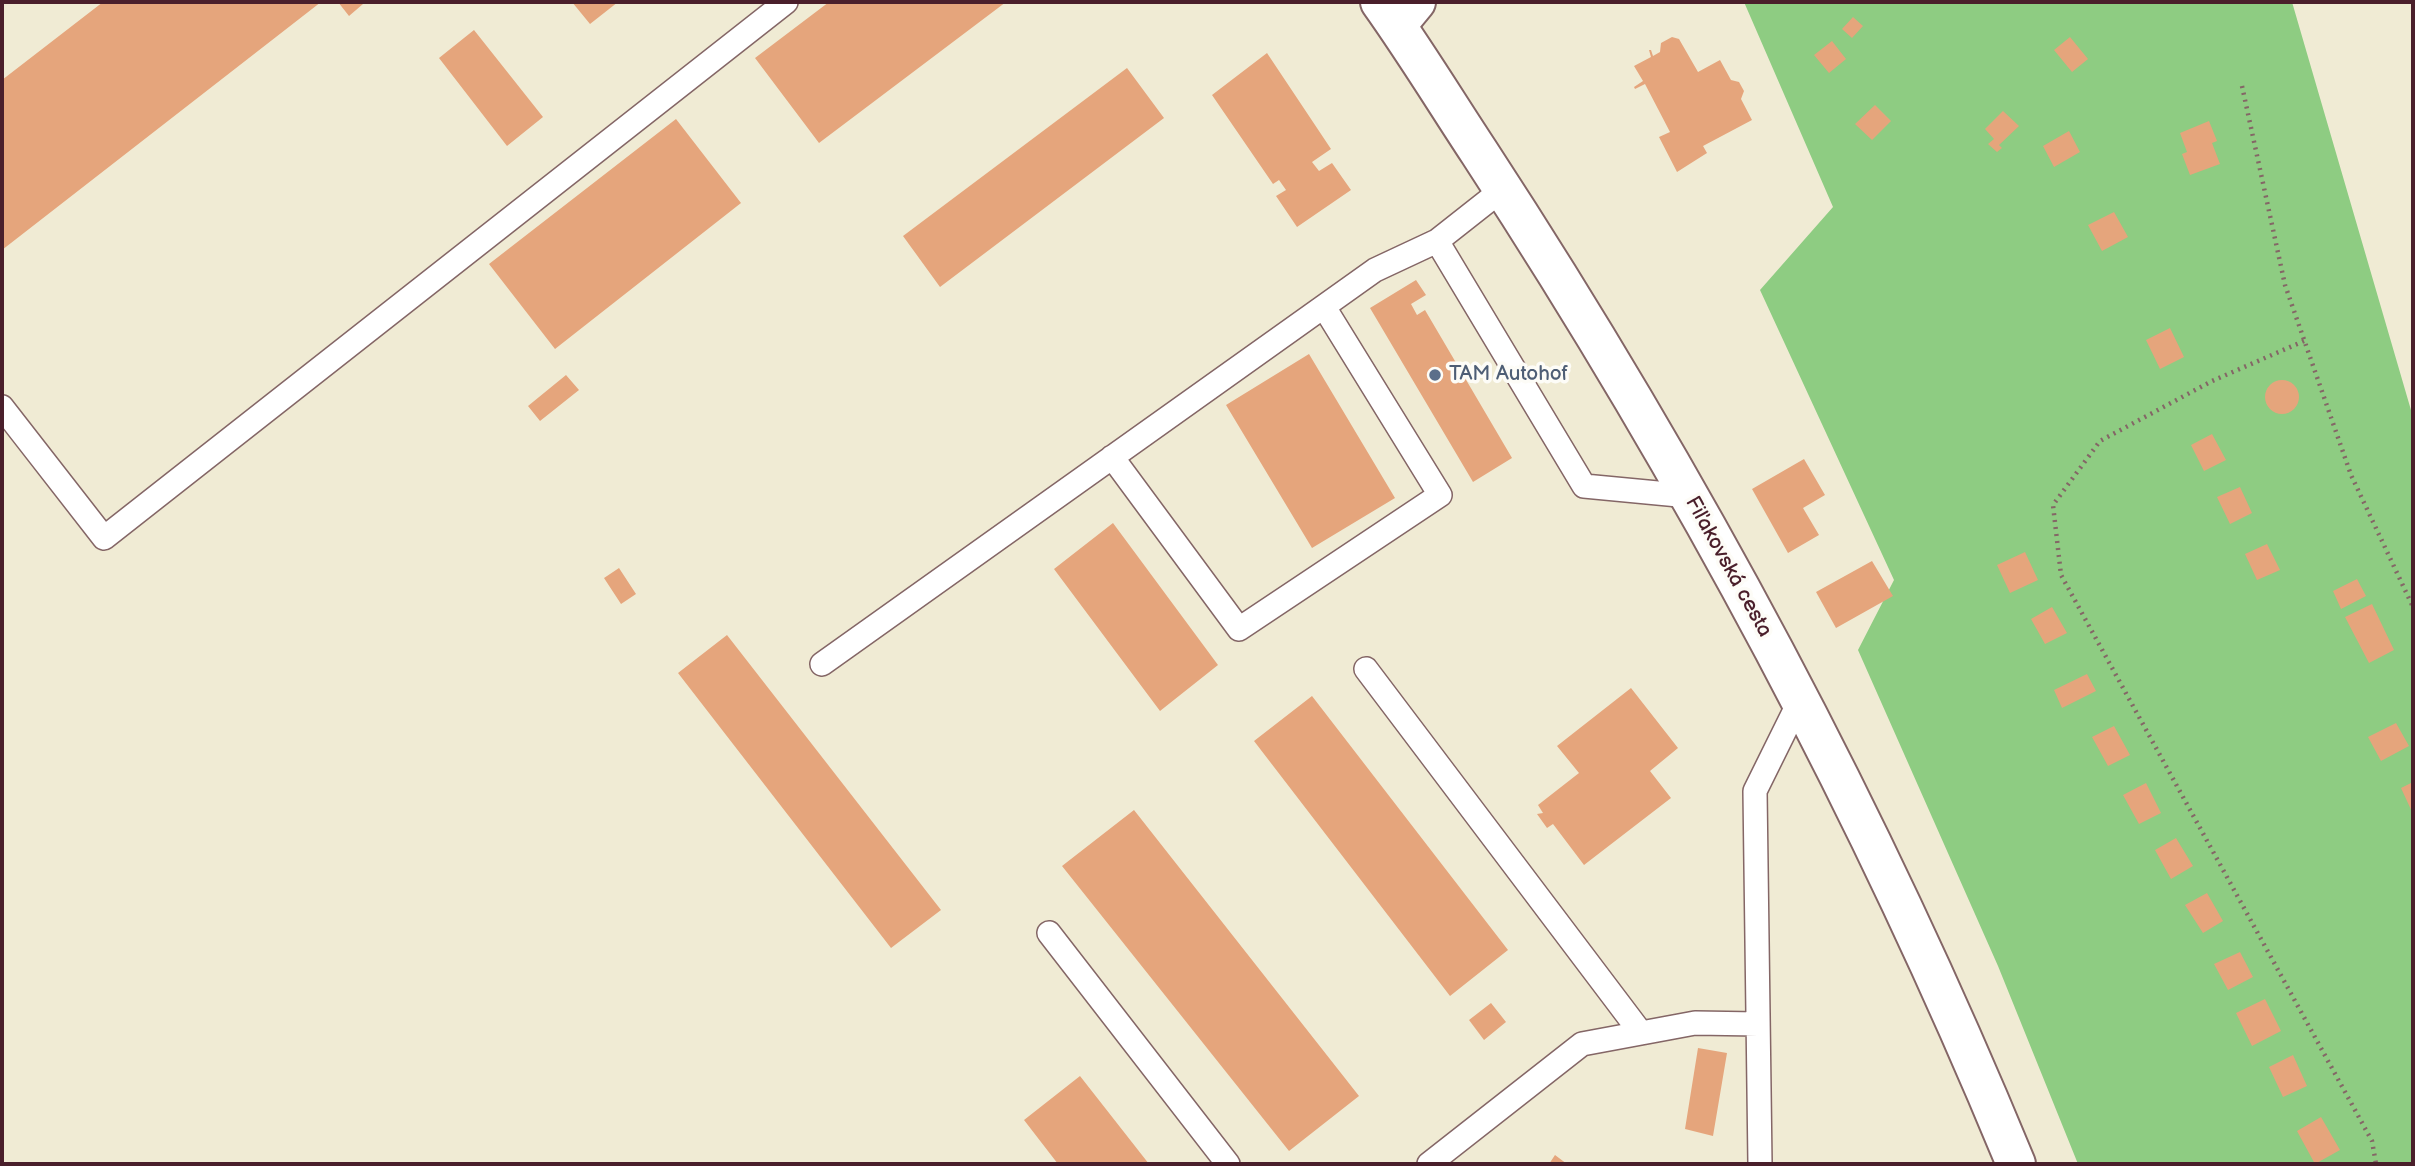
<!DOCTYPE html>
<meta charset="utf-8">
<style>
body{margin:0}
#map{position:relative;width:2415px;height:1166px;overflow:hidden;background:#f0ebd4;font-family:"Balsamiq Sans",sans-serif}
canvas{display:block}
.frame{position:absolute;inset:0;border:4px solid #4a1f2b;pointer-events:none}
</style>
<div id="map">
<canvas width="2415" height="1166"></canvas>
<div class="frame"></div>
</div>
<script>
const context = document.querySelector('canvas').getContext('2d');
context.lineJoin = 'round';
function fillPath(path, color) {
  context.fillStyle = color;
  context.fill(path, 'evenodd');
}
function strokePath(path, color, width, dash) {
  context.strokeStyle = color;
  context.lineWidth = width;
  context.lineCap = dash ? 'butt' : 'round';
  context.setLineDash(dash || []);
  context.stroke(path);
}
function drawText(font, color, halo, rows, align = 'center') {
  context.font = font + ' "Balsamiq Sans",sans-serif';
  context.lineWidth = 7;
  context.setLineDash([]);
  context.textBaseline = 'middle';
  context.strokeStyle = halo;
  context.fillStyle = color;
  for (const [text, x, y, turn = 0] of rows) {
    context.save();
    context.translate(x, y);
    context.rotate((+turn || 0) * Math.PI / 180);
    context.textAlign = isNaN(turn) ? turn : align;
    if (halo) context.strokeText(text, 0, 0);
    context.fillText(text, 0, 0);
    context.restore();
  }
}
const green = new Path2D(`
 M 1744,2 L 2292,2 L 2413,417 L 2413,1164 L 2078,1164 L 1998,966 L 1858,650 L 1894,580 L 1760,290 L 1833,207 Z`);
const building = new Path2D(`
 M 103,2 L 321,2 L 2,250 L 2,80 Z
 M 338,2 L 361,2 L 363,4 L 349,16 Z
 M 572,2 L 618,2 L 590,24 Z
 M 829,2 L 1006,2 L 819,143 L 755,58 Z
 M 1853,17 L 1863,26 L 1852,38 L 1842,29 Z
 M 474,30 L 543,117 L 507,146 L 439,58 Z
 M 1672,37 L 1679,39 L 1698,72 L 1720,60 L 1731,80 L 1739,82 L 1744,91 L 1741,99 L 1752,120 L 1703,146 L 1707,153 L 1677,172 L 1659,137 L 1670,132 L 1645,84 L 1635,89 L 1634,87 L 1643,81 L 1634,66 L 1651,57 L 1649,50 L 1651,50 L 1653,56 L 1660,52 L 1661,43 Z
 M 2070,37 L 2088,59 L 2072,72 L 2054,50 Z
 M 1832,41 L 1846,59 L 1829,73 L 1814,55 Z
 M 1267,53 L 1331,149 L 1312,162 L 1319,171 L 1332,163 L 1351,190 L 1297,227 L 1276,196 L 1286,190 L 1279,180 L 1273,184 L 1212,95 Z
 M 1127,68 L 1164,118 L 940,287 L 903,236 Z
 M 1875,105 L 1891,121 L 1872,140 L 1855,124 Z
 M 2003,111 L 2019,126 L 1999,145 L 2002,148 L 1997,152 L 1988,144 L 1994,139 L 1985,129 Z
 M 676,119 L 741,203 L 555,349 L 489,264 Z
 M 2209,121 L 2217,141 L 2212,143 L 2220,164 L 2190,175 L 2182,154 L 2187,152 L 2180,133 Z
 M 2069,131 L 2080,152 L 2054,167 L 2043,146 Z
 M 2114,212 L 2128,237 L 2102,251 L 2088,225 Z
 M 1416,280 L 1426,295 L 1411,304 L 1417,315 L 1425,310 L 1512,458 L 1473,482 L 1370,308 Z
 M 2170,328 L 2184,357 L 2160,369 L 2146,340 Z
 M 1309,354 L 1395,498 L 1312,548 L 1226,405 Z
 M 566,375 L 579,390 L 540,421 L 528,406 Z
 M2265 397a17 17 0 1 1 34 0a17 17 0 1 1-34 0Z
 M 2212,434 L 2226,460 L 2204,471 L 2191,445 Z
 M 1804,459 L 1825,495 L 1803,508 L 1819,535 L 1788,553 L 1752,489 Z
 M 2240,487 L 2252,513 L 2230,524 L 2217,497 Z
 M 1113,523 L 1218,665 L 1160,711 L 1054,569 Z
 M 2267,544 L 2280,570 L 2257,580 L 2245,554 Z
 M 2025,552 L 2038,580 L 2010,593 L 1997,565 Z
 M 1872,561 L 1893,596 L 1836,628 L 1816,592 Z
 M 619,568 L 636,594 L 621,604 L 604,578 Z
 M 2357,579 L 2366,596 L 2341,609 L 2333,591 Z
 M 2372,604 L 2394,650 L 2369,663 L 2345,617 Z
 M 2052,607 L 2067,633 L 2045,644 L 2031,619 Z
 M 727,635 L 941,910 L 891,948 L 678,673 Z
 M 2087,674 L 2096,691 L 2062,708 L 2054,690 Z
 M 1631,688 L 1678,748 L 1650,771 L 1671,798 L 1584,865 L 1553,824 L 1547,828 L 1537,814 L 1543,813 L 1538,805 L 1579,773 L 1557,746 Z
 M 1312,696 L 1508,950 L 1450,996 L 1254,741 Z
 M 2396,723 L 2409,746 L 2381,761 L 2368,737 Z
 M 2114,726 L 2130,755 L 2108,766 L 2092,737 Z
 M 2413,782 L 2413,814 L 2401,788 Z
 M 2146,783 L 2161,813 L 2139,824 L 2123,795 Z
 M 1134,810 L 1359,1096 L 1289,1151 L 1062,866 Z
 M 2176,838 L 2193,866 L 2171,879 L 2155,850 Z
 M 2207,893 L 2223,921 L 2203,933 L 2185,905 Z
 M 2240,952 L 2253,977 L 2228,990 L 2214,964 Z
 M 2265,999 L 2281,1031 L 2252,1046 L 2236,1013 Z
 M 1491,1003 L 1506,1022 L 1484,1040 L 1469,1020 Z
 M 1698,1048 L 1727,1053 L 1713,1136 L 1685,1129 Z
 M 2293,1055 L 2307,1086 L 2283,1097 L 2269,1067 Z
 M 1080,1076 L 1149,1164 L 1058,1164 L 1024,1120 Z
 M 2321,1117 L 2340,1150 L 2315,1164 L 2297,1131 Z
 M 1555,1155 L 1567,1164 L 1549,1164 Z`);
const path = new Path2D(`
 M 2242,86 L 2285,285 L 2351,475 L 2413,607
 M 2304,341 L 2212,381 L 2100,441 L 2053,505 L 2061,575 L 2372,1141 L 2376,1164`);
const service = new Path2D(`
 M 1503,189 L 1437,241 L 1584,486 L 1689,496
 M 2,407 L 104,538 L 786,2
 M 1112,457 L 1239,629 L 1440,495 L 1324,307
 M 822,664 L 1375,270 L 1437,241
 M 1366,669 L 1641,1033
 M 1049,933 L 1228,1164
 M 1429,1164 L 1582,1044 L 1695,1023 L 1758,1024
 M 1760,1164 L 1755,791 L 1800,700`);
const minor = new Path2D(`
 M 1397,25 L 1416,2`);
const tertiary = new Path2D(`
 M 1380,2 C 1415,51 1446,102 1479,152 C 1689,473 1870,810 2016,1164`);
const markers = [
 [1435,375,7,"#5c6f8a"]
];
const serviceNames = [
 ["TAM Autohof",1449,375]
];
const streetNames = [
 ["Fiľakovská cesta",1728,567,61]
];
fillPath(green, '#8ecc82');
fillPath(building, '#e5a57c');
strokePath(service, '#846666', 26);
strokePath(minor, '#846666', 42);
strokePath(tertiary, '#846666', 42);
strokePath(path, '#846666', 4.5, [2, 5]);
strokePath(service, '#fff', 23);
strokePath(minor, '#fff', 38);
strokePath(tertiary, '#fff', 38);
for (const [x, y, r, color] of markers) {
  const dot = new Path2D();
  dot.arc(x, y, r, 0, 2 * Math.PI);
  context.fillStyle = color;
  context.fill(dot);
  strokePath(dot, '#fdfcf7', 2.5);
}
drawText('21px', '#4e5e75', '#fdfcf7', serviceNames, 'left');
drawText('21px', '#4a1f2b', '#fdfcf7', streetNames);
</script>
